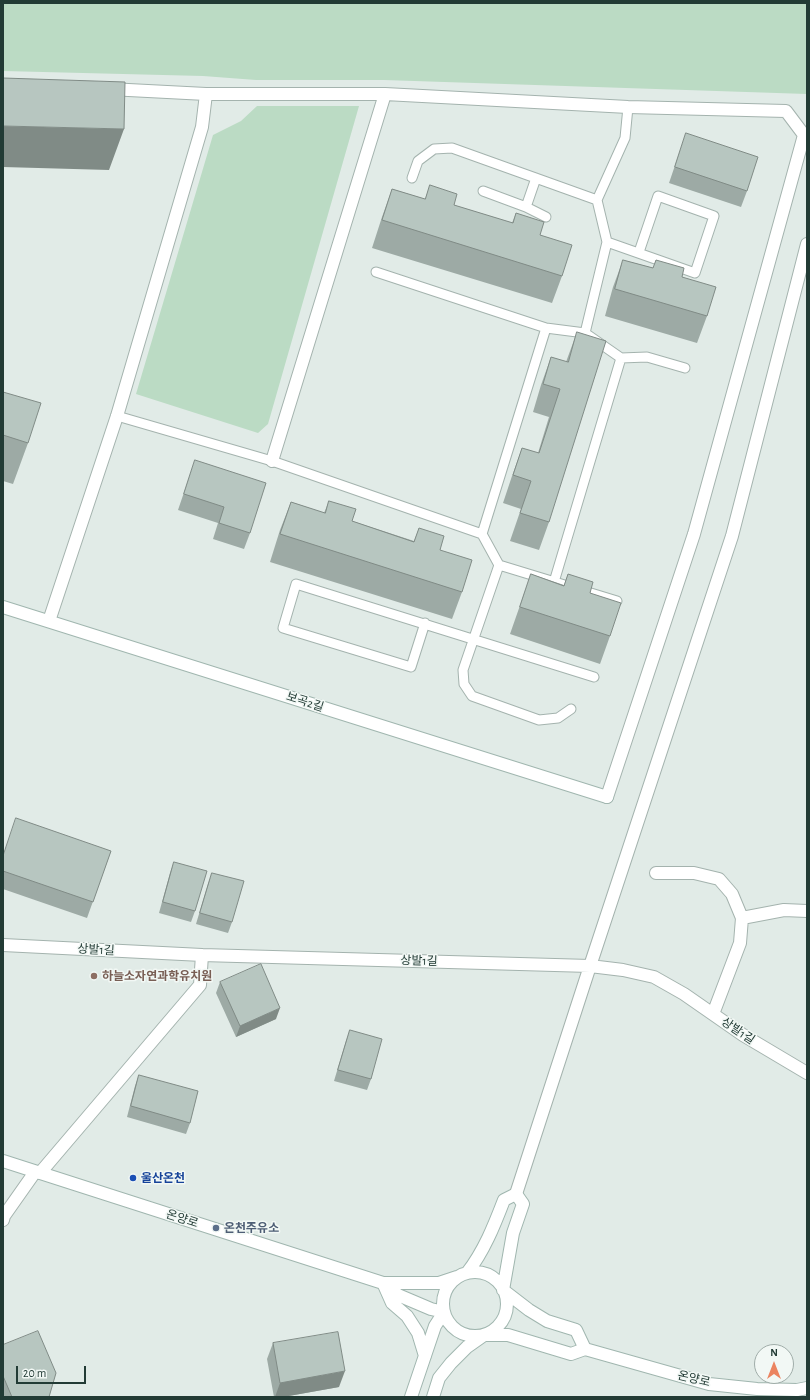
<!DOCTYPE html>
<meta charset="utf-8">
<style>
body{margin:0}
#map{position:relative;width:810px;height:1400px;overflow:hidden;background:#e1ebe7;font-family:"Alegreya Sans",sans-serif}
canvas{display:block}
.frame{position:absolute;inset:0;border:4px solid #223b35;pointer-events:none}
.north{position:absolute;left:754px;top:1344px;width:40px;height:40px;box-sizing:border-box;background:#f2f8f5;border:1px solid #9faca8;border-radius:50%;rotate:0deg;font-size:11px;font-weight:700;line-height:16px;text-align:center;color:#223b35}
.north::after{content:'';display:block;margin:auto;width:14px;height:18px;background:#eb8460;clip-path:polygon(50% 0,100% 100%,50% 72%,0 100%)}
.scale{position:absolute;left:16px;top:1366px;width:70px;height:18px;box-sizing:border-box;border:2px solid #223b35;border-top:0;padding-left:5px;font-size:12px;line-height:14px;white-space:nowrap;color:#223b35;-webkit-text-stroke:3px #f2f8f5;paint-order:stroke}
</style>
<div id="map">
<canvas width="810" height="1400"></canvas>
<div class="frame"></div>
<div class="north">N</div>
<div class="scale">20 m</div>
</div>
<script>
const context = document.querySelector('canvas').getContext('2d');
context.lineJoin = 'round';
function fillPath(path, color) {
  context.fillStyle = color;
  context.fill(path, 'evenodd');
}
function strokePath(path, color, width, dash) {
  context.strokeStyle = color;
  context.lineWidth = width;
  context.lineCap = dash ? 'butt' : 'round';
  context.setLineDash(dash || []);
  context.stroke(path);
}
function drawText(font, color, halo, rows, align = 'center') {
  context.font = font + ' "Alegreya Sans","Noto Sans KR",sans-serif';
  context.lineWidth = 3;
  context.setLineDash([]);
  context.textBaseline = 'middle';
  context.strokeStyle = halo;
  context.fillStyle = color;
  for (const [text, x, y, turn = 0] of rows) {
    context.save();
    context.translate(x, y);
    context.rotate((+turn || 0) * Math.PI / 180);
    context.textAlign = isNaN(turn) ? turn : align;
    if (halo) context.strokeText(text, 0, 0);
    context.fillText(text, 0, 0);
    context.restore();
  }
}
const green = new Path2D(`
 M 3,3 L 807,3 L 807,94 L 384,80 L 256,80 L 203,76 L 3,71 Z
 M 257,106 L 359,106 L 268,424 L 258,433 L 136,394 L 213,135 L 241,121 Z`);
const lane = new Path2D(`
 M 412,178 L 418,161 L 434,149 L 452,148 L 597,200
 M 483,191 L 526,207 L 546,217
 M 526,207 L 536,178
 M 607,242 L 695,273 L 714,216 L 658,196 L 639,252
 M 376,272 L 546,328 L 585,333 L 621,358 L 647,357 L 685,368
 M 585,333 L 607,242 L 597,200 L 625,138 L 628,107
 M 117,416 L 272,461 L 482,534 L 499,565 L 463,670 L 464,684 L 472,696 L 539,720 L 558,718 L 571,709
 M 482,534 L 546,328
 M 499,565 L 617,601
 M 554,582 L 621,358
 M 425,623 L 411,667 L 283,628 L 296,584 L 594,677`);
const street = new Path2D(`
 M 109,89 L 206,94 L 385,94 L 628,107 L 786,111 L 804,135 L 694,534 L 607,797
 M 272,461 L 385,94
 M 49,621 L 117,416 L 202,127 L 206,94
 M 656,873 L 694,873 L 719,879 L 732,894 L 742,918 L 740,943 L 713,1014
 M 742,918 L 784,910 L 807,911
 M 3,945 L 202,955 L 590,966 L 623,970 L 654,977 L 684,994 L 743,1035 L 807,1073
 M 40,1173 L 200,985 L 202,955
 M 516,1194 L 590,966 L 732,536 L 807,244
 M 3,1220 L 4,1216 L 35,1172`);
const secondary = new Path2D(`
 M 3,607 L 607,797
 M 3,1161 L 383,1283 L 439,1283 L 457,1277
 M443 1304a32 32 0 1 1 64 0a32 32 0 1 1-64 0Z
 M 467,1273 C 484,1251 494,1226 504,1200 L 516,1194 L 523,1204 L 513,1233 L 503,1290 L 529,1310 L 547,1321 L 576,1330 L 585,1349
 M 383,1283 L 398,1295 L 431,1309 L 444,1312 L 435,1326 L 411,1397
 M 384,1285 L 392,1303 L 407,1316 L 418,1333 L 425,1356
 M 585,1349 L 709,1384 L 757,1389 L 797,1390 L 807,1388
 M 433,1397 L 439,1378 L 451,1363 L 467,1347 L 484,1335 L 508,1335 L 571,1354 L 585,1349`);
const wall = new Path2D(`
 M 686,133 L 747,191 L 741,207 L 669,183 Z
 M 430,185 L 454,205 L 512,223 L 516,213 L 540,235 L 562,276 L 552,303 L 372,248 L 382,217 L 392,189 L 425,199 Z
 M 623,260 L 653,268 L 656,260 L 682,277 L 707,316 L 697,343 L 605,316 L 613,287 Z
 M 577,332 L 549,522 L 539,550 L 510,541 L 521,509 L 503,503 L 512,476 L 522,448 L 538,453 L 549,417 L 533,412 L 541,385 L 551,357 L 566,362 Z
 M 3,392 L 28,443 L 13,484 L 3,481 Z
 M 195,460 L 250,533 L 244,549 L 213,539 L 218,523 L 178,510 Z
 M 329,501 L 352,521 L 414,541 L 419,528 L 440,550 L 462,592 L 452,619 L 270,562 L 280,530 L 291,502 L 324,513 Z
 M 531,574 L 564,585 L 568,574 L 590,593 L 610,636 L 600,664 L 510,634 Z
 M 111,851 L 87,918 L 3,889 L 3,855 Z
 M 174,862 L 195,911 L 191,922 L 159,913 L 170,873 Z
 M 212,873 L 232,922 L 228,933 L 196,924 L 208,884 Z
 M 220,982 L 276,1019 L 236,1037 L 216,993 Z
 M 350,1030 L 371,1079 L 367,1090 L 334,1081 L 346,1041 Z
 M 139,1075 L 190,1123 L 186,1134 L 127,1117 L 135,1086 Z
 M 273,1343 L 339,1387 L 283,1397 L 274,1397 L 267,1359 Z
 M 3,1345 L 49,1397 L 3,1397 Z`);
const shadedWall = new Path2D(`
 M 3,126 L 124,129 L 109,170 L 3,167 Z
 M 280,1008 L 276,1019 L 236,1037 L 240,1026 Z
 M 345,1371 L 339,1387 L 283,1397 L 275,1397 L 280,1383 Z`);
const building = new Path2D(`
 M 3,78 L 125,82 L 124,129 L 3,126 Z
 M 686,133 L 758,157 L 747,191 L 675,167 Z
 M 430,185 L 457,194 L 454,205 L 513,223 L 516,213 L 544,222 L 540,235 L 572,245 L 562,276 L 382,220 L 392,189 L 425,199 Z
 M 623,260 L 653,268 L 656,260 L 684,268 L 682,277 L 716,287 L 707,316 L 615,289 Z
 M 577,332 L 606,341 L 549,522 L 520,513 L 531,481 L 513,475 L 522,448 L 539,453 L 560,389 L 543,384 L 551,357 L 568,362 Z
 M 3,392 L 41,403 L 28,443 L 3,435 Z
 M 195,460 L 266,483 L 250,533 L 219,523 L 224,507 L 184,494 Z
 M 329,501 L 356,509 L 352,521 L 414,542 L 419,528 L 444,536 L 440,550 L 472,560 L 462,592 L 280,534 L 291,502 L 325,513 Z
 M 531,574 L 564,586 L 568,574 L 593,582 L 590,593 L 621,603 L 610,636 L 520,607 Z
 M 16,818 L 111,851 L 93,902 L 3,871 L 3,856 Z
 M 174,862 L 207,871 L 195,911 L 163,902 Z
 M 212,873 L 244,881 L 232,922 L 200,913 Z
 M 261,964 L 280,1008 L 240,1026 L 220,982 Z
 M 350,1030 L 382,1039 L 371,1079 L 338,1070 Z
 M 139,1075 L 198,1091 L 190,1123 L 131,1106 Z
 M 38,1331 L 56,1373 L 49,1397 L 12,1397 L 3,1376 L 3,1345 Z
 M 338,1332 L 345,1371 L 280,1383 L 273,1343 Z`);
const markers = [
 [94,976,4,"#8d6e63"],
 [133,1178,4,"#1a4fb4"],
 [216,1228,4,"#5c6f8a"]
];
const streetNames = [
 ["보곡2길",305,702,18],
 ["상발1길",96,950,3],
 ["상발1길",419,961,2],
 ["상발1길",738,1031,34],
 ["온양로",182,1219,18],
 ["온양로",694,1379,13]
];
const educationNames = [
 ["하늘소자연과학유치원",102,976]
];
const transitNames = [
 ["울산온천",141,1178]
];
const serviceNames = [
 ["온천주유소",224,1228]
];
fillPath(green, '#bbdbc4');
strokePath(lane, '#a4b3ae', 11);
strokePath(street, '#a4b3ae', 14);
strokePath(secondary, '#a0b6af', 14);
strokePath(lane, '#fff', 9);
strokePath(street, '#fff', 12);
strokePath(secondary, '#fff', 12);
fillPath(wall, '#9daaa5');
fillPath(shadedWall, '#808b86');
fillPath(building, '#b7c6c0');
strokePath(building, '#808b86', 1);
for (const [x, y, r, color] of markers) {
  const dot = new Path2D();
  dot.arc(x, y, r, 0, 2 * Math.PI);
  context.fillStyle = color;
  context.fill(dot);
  strokePath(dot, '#f2f8f5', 1.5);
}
drawText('12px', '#223b35', '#f2f8f5', streetNames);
drawText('bold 12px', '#785e54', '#f2f8f5', educationNames, 'left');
drawText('bold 12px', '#164399', '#f2f8f5', transitNames, 'left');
drawText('bold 12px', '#4e5e75', '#f2f8f5', serviceNames, 'left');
</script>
